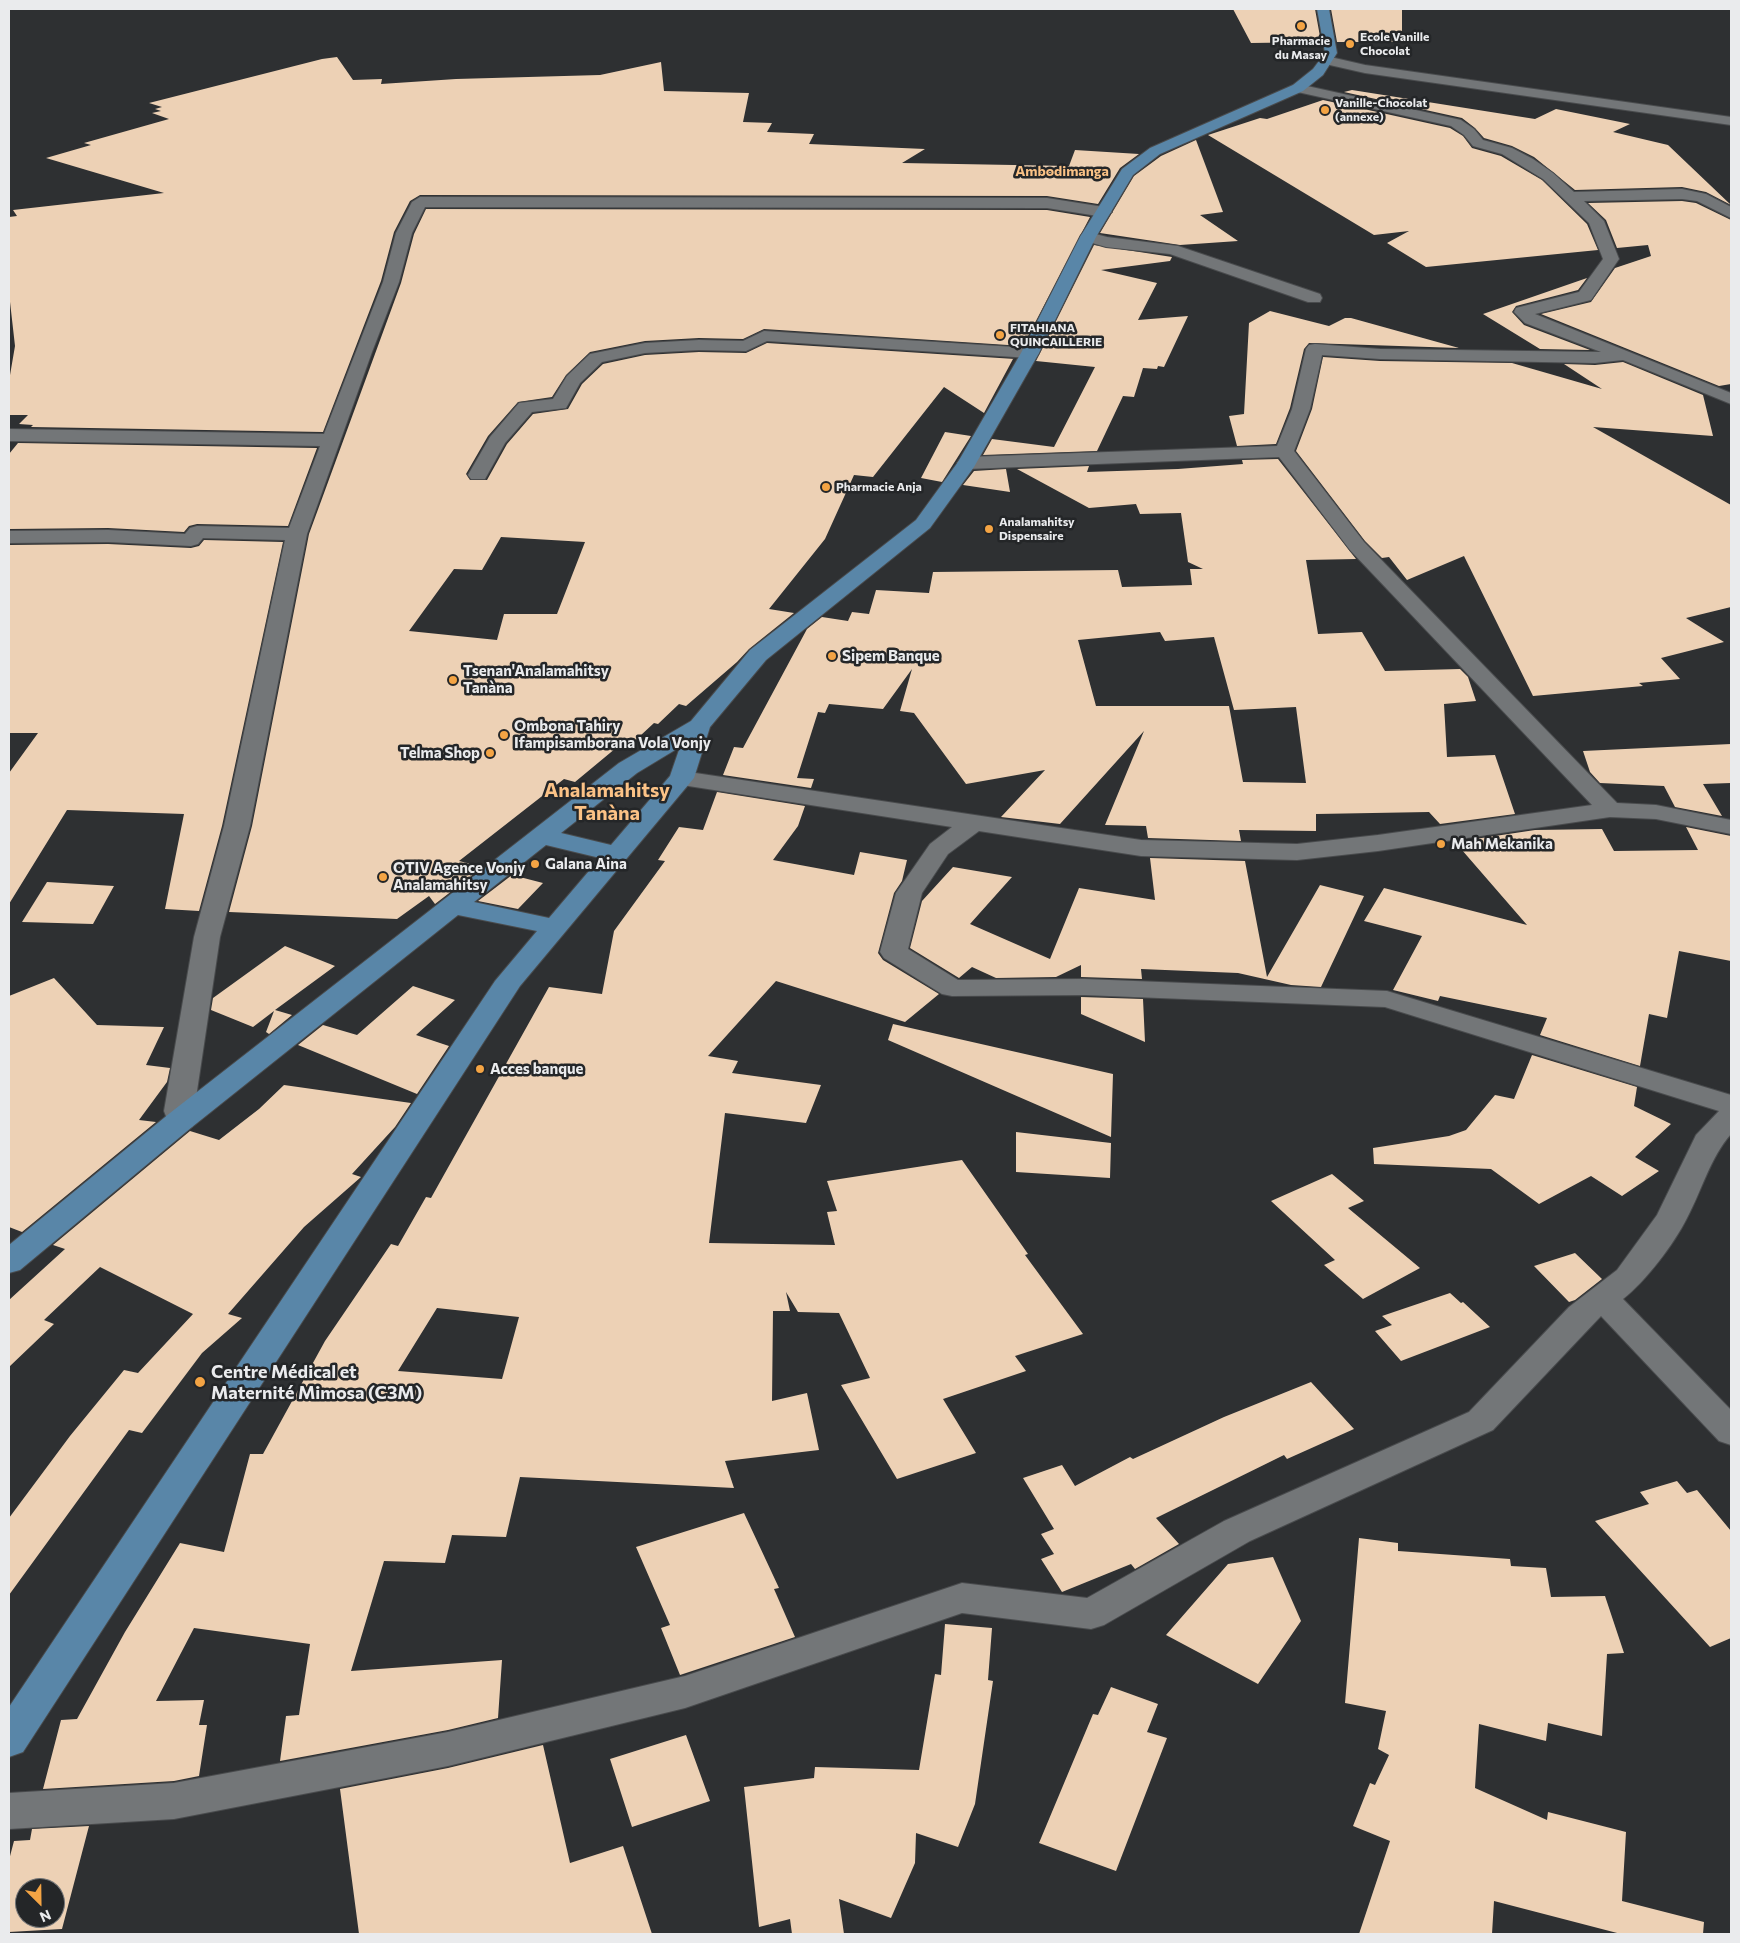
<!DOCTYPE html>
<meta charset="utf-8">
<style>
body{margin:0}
#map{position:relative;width:1740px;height:1943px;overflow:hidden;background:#2e3032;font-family:Commissioner,sans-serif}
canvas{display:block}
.frame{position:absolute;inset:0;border:10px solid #eaebed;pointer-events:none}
.north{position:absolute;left:15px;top:1878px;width:50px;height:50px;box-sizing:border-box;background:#242628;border:1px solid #737577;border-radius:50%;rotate:157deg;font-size:14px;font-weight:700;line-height:20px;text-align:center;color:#eaebed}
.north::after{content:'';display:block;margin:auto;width:18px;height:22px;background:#f4a444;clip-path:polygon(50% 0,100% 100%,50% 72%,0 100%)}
</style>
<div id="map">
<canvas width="1740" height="1943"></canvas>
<div class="frame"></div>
<div class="north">N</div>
</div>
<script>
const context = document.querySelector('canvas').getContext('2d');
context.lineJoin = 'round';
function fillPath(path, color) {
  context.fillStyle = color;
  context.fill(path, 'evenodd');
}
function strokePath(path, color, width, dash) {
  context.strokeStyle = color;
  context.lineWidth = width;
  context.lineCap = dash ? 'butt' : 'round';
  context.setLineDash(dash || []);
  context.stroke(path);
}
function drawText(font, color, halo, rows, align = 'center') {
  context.font = font + ' Commissioner,sans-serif';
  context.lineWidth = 5;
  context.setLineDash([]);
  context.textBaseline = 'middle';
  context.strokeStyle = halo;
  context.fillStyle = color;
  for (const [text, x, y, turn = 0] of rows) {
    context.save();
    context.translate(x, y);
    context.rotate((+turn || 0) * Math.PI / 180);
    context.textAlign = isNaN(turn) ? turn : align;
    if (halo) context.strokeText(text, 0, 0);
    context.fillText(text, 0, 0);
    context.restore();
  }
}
const building = new Path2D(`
 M 1233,9 L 1315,9 L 1321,42 L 1251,43 Z
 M 1331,9 L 1402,9 L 1402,42 L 1337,42 Z
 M 337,57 L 353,80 L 382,79 L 381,84 L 456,79 L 600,75 L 661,62 L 664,91 L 749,93 L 743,122 L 772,123 L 767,132 L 814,134 L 809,144 L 925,149 L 902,163 L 1069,166 L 1075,150 L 1139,154 L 1120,168 L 1098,204 L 1047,196 L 420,195 L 410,201 L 394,232 L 381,281 L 323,432 L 31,427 L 33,425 L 19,424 L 28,415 L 9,415 L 9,381 L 15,346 L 9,293 L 9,217 L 17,216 L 13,210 L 164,193 L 46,158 L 91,145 L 84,143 L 169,119 L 152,113 L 161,111 L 155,109 L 162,107 L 149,103 L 322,59 Z
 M 1352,90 L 1535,119 L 1556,109 L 1630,124 L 1613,132 L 1668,145 L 1731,205 L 1706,192 L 1682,187 L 1575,190 L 1534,157 L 1512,146 L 1484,138 L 1475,128 L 1462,118 L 1344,92 Z
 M 1323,100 L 1450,128 L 1463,136 L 1472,148 L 1501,156 L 1542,180 L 1587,224 L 1598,250 L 1426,267 L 1387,243 L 1409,231 L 1374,235 L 1208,135 L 1260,118 L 1267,119 Z
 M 1196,140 L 1223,212 L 1200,215 L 1238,241 L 1180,245 L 1100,233 L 1134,176 L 1161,156 Z
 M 1682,201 L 1696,203 L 1731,220 L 1731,384 L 1719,386 L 1541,314 L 1591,302 L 1615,268 L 1651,256 L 1648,245 L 1617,248 L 1606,220 L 1588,203 Z
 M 426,209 L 1047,210 L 1090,217 L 1023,346 L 764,329 L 743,339 L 699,338 L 645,341 L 590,352 L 566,375 L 552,397 L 518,402 L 488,436 L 466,474 L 470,480 L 487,480 L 507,444 L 533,414 L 568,409 L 582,384 L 603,364 L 645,355 L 699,352 L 746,353 L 767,343 L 1015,359 L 1013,359 L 984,413 L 944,387 L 873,477 L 854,475 L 825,539 L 769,609 L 794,613 L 749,649 L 737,662 L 686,706 L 679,704 L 658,724 L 654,723 L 626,749 L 616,748 L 575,782 L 564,779 L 459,861 L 483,867 L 435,904 L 429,896 L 397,919 L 229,912 L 252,826 L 309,534 L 401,283 L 414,234 ZM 501,537 L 585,542 L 557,614 L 504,614 L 497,640 L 409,631 L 454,569 L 482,570 Z
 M 1094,245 L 1172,257 L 1170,261 L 1101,270 L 1157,283 L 1138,320 L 1188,316 L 1164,367 L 1158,366 L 1157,369 L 1143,368 L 1134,397 L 1123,396 L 1097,451 L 983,455 L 992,439 L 1054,447 L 1095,367 L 1036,361 Z
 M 1587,278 L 1578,290 L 1516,306 L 1512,312 L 1524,325 L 1590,350 L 1540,349 L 1483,314 Z
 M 1270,311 L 1329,326 L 1345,318 L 1351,318 L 1459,348 L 1309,343 L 1304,349 L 1290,408 L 1276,444 L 1237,446 L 1229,416 L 1244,414 L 1249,323 Z
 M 1323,357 L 1380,361 L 1512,363 L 1602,389 L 1564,364 L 1595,365 L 1623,362 L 1703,395 L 1713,436 L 1593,427 L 1731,505 L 1731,607 L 1686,618 L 1724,642 L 1661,658 L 1680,679 L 1639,683 L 1643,686 L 1533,696 L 1464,556 L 1407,580 L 1389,557 L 1382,558 L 1365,541 L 1296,451 L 1312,409 Z
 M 945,432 L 971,436 L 942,482 L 921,478 Z
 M 18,443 L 317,448 L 288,526 L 197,524 L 189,526 L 184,532 L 108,528 L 9,529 L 9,454 Z
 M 1278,459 L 1356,559 L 1306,560 L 1318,634 L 1362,632 L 1385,671 L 1460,669 L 1468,677 L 1476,701 L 1444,704 L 1447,757 L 1495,755 L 1515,814 L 1440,824 L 1429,812 L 1316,814 L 1316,831 L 1239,830 L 1241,841 L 1148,838 L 1146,826 L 1105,825 L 1144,731 L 1060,824 L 1001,817 L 1045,770 L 966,784 L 914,713 L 900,711 L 912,669 L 883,709 L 829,704 L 825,713 L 818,712 L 797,778 L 814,779 L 811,788 L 723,775 L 734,747 L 743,748 L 807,629 L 822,617 L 848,621 L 852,612 L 869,614 L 876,590 L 929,593 L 933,572 L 1118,570 L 1122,587 L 1192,585 L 1190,569 L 1203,569 L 1188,562 L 1181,513 L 1140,514 L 1136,504 L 1089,508 L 1017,469 L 1089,466 L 1087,472 L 1178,469 L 1243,464 L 1242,460 ZM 1160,632 L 1165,641 L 1214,637 L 1234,710 L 1296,707 L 1306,783 L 1243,782 L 1229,706 L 1096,706 L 1078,640 Z
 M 1006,469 L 1010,492 L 963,485 L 974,471 Z
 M 204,540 L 283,542 L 222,826 L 199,911 L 165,909 L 184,814 L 67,810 L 9,904 L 9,773 L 38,733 L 9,733 L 9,545 L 108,544 L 191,548 L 199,546 Z
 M 1731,744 L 1731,783 L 1703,784 L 1722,816 L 1675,807 L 1664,786 L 1600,783 L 1590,772 L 1583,751 Z
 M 717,792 L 805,806 L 798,826 L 773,860 L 854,875 L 860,852 L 907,860 L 902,881 L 894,893 L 878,953 L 883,960 L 939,994 L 905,1022 L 776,981 L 708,1056 L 738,1061 L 732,1073 L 821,1085 L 806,1123 L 725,1113 L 709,1243 L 835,1245 L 827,1212 L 837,1211 L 827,1181 L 962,1160 L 1028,1254 L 1025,1255 L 1083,1334 L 1015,1356 L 1026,1371 L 943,1399 L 976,1453 L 897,1479 L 841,1385 L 870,1378 L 839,1313 L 798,1312 L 786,1292 L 790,1311 L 773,1311 L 772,1401 L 807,1393 L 819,1450 L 725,1461 L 734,1488 L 520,1477 L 506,1537 L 452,1535 L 445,1563 L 384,1561 L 351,1671 L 502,1660 L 498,1718 L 448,1730 L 280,1761 L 286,1716 L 299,1715 L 310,1644 L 194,1628 L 156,1701 L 204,1700 L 199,1725 L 207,1725 L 199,1776 L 174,1781 L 43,1789 L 61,1720 L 77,1719 L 125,1632 L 180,1543 L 224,1552 L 250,1454 L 263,1454 L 325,1341 L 391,1244 L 398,1246 L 426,1197 L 431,1198 L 549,987 L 602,994 L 614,931 L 665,861 L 658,860 L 679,827 L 703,830 ZM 437,1308 L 519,1317 L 502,1379 L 398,1371 Z
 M 1686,827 L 1731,836 L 1731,961 L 1679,951 L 1667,1018 L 1649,1014 L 1640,1066 L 1540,1035 L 1547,1018 L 1440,996 L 1438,1001 L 1393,990 L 1422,936 L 1364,921 L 1384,888 L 1527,925 L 1455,842 L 1535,830 L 1602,829 L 1614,851 L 1698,850 Z
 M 1150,858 L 1245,861 L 1267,977 L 1320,885 L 1364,896 L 1321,987 L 1291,985 L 1238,973 L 1141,969 L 1142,979 L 1081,977 L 1081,965 L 1056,977 L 996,978 L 972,967 L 959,978 L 910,948 L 922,901 L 953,867 L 1012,877 L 970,924 L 1050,959 L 1079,888 L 1155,900 Z
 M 512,875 L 543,883 L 518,909 L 478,901 Z
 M 47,882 L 114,886 L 93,924 L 22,922 Z
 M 285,946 L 335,966 L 275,1010 L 292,1015 L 269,1034 L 266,1032 L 274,1011 L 253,1027 L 211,1010 L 213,998 Z
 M 54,978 L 97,1025 L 164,1027 L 146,1065 L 170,1068 L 167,1082 L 139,1120 L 156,1122 L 22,1232 L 9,1227 L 9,996 Z
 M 413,986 L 455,1000 L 416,1035 L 449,1046 L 417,1094 L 298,1045 L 323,1025 L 357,1035 Z
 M 1081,997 L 1143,999 L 1145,1042 L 1081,1014 Z
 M 893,1024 L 1113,1074 L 1111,1137 L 888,1040 Z
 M 1532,1055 L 1637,1087 L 1634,1106 L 1671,1124 L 1635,1157 L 1659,1171 L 1622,1196 L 1591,1176 L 1539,1204 L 1491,1169 L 1374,1164 L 1373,1148 L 1449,1136 L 1466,1130 L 1495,1095 L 1514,1099 Z
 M 284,1085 L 411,1103 L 395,1127 L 352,1174 L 361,1177 L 304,1227 L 228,1314 L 242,1318 L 202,1353 L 142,1433 L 129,1430 L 9,1595 L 9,1518 L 70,1436 L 124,1370 L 138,1373 L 193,1314 L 100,1267 L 44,1320 L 54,1324 L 9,1367 L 9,1300 L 65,1249 L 53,1245 L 190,1131 L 219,1140 L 259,1109 Z
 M 1016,1132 L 1111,1143 L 1110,1178 L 1016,1172 Z
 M 1332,1174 L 1364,1201 L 1348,1208 L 1420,1268 L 1363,1299 L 1324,1265 L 1335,1260 L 1271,1201 Z
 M 1575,1253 L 1602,1279 L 1575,1300 L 1569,1302 L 1534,1266 Z
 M 1450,1293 L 1461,1303 L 1463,1302 L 1490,1327 L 1401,1361 L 1375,1331 L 1392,1325 L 1382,1316 Z
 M 1311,1382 L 1354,1429 L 1287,1459 L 1284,1455 L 1156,1518 L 1179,1544 L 1135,1569 L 1131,1564 L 1062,1592 L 1041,1559 L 1054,1554 L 1041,1534 L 1054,1529 L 1023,1478 L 1062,1465 L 1075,1486 L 1130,1457 L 1133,1459 L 1224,1417 Z
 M 1677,1481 L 1687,1493 L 1697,1490 L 1731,1531 L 1731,1638 L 1710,1647 L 1595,1521 L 1649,1504 L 1640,1492 Z
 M 744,1513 L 779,1588 L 774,1589 L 795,1637 L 680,1675 L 661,1628 L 670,1625 L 636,1547 Z
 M 1359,1538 L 1398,1543 L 1398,1551 L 1510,1559 L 1511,1566 L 1546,1568 L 1551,1597 L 1605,1596 L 1624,1653 L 1607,1654 L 1602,1736 L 1548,1723 L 1546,1741 L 1479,1724 L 1475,1788 L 1547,1820 L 1548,1812 L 1626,1832 L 1622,1901 L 1704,1922 L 1703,1934 L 1621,1934 L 1494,1901 L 1492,1934 L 1359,1934 L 1390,1841 L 1353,1826 L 1370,1783 L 1375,1785 L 1389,1755 L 1378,1749 L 1386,1711 L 1345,1703 Z
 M 1273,1557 L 1301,1621 L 1258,1684 L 1166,1635 L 1228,1564 Z
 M 945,1624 L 992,1628 L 988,1680 L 993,1681 L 975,1804 L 958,1847 L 916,1833 L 915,1863 L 891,1918 L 839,1899 L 844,1934 L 792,1934 L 790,1919 L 759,1927 L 744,1787 L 814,1778 L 815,1767 L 919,1770 L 935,1674 L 941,1675 Z
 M 1111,1687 L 1158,1704 L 1147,1732 L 1167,1738 L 1116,1871 L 1039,1843 L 1093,1714 L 1098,1715 Z
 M 686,1735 L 710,1801 L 632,1827 L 610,1759 Z
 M 543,1745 L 570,1863 L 623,1846 L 652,1934 L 359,1934 L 340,1789 L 448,1768 Z
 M 89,1826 L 62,1929 L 9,1932 L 9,1860 L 14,1841 L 30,1840 L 32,1829 ZM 25,1888 L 55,1888 L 55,1918 L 25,1918 Z`);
const minor = new Path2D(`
 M 1326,56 L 1365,65 L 1731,117 L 1731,125 L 1365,73 L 1321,63 L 1320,60 L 1321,57 Z
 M 1298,84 L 1461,120 L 1474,129 L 1483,140 L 1512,148 L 1533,159 L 1553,173 L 1574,192 L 1682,189 L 1706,194 L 1731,207 L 1731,218 L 1697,201 L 1682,199 L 1584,201 L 1604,221 L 1619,259 L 1591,300 L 1535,314 L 1731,393 L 1731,404 L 1623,360 L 1595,363 L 1380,359 L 1322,355 L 1310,409 L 1294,451 L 1364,542 L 1617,803 L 1656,805 L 1731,820 L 1731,834 L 1656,819 L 1610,817 L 1378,851 L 1297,860 L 1141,856 L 979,831 L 948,854 L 922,893 L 908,949 L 958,980 L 1084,979 L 1387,991 L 1731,1095 L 1731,1134 C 1710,1158 1702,1190 1687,1218 C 1674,1244 1646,1281 1623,1299 L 1731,1410 L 1731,1445 L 1719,1441 L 1601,1316 L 1493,1430 L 1250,1541 L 1104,1625 L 1091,1629 L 962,1613 L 685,1708 L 448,1766 L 174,1819 L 9,1829 L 9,1793 L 174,1783 L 448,1732 L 685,1676 L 962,1583 L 1087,1598 L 1224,1521 L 1469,1412 L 1569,1307 L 1617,1270 L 1657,1215 L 1696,1135 L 1719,1111 L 1385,1007 L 1084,995 L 952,996 L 942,994 L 884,958 L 880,952 L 896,893 L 930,844 L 952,827 L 682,785 L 673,783 L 670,778 L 673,773 L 682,771 L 1141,840 L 1297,844 L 1378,835 L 1592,805 L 1350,550 L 1279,457 L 967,469 L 960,467 L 957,463 L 960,459 L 967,457 L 1277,446 L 1292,409 L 1306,349 L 1309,345 L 1315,344 L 1380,349 L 1601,352 L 1525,323 L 1514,312 L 1516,308 L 1579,292 L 1603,259 L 1589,223 L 1543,179 L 1502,154 L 1473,146 L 1464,135 L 1451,126 L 1293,91 L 1291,88 L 1293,85 Z
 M 420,197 L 1047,198 L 1104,207 L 1112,212 L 1104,217 L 1047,208 L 425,207 L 412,233 L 399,282 L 372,352 L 307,534 L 250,826 L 220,937 L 194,1111 L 196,1120 L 192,1127 L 181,1130 L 170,1127 L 164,1111 L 194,937 L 224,826 L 285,540 L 203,538 L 198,544 L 191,546 L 108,542 L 9,543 L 9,531 L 108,530 L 185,534 L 190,528 L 197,526 L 289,528 L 320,446 L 9,441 L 9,429 L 324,434 L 383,282 L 396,233 L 412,202 Z
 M 1088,232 L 1107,237 L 1178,246 L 1320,294 L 1322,298 L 1320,302 L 1308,302 L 1170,254 L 1106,247 L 1082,240 L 1080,237 L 1082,234 Z
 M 764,331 L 1030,348 L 1036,349 L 1039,353 L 1036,357 L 1030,358 L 767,341 L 746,351 L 699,350 L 645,353 L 602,362 L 580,383 L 566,408 L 532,412 L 505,443 L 485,479 L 471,479 L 468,475 L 490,437 L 519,403 L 553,399 L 567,376 L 590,354 L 645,343 L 699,340 L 743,341 Z`);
const major = new Path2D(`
 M 1317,9 L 1329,9 L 1337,53 L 1323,75 L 1303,91 L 1160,154 L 1133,175 L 1096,237 L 1039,353 L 974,467 L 930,528 L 766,660 L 710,727 L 694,778 L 520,986 L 23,1752 L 9,1757 L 9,1707 L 495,981 L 537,931 L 458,915 L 192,1127 L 20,1270 L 9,1273 L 9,1245 L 170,1113 L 619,763 L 691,721 L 750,650 L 916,520 L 958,462 L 1021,353 L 1080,237 L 1122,169 L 1150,148 L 1293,85 L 1313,69 L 1325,53 ZM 680,747 L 670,776 L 611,845 L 561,833 L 637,773 ZM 546,845 L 600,858 L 549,918 L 474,902 Z`);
const markers = [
 [1301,26,5,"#f4a444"],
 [1350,44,5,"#f4a444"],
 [1325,110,5,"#f4a444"],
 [1000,335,5,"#f4a444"],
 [826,487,5,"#f4a444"],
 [989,529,5,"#f4a444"],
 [832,656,5,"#f4a444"],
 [453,680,5,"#f4a444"],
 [504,735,5,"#f4a444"],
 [490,753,5,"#f4a444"],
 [1441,844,5,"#f4a444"],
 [535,864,5,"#f4a444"],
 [383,877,5,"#f4a444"],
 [480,1069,5,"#f4a444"],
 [200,1382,6,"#f4a444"]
];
const farPoinames = [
 ["Ecole Vanille",1360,37],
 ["Chocolat",1360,51],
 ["Pharmacie",1301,41,"center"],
 ["du Masay",1301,55,"center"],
 ["Vanille-Chocolat",1335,103],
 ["(annexe)",1335,117],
 ["FITAHIANA",1010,328],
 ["QUINCAILLERIE",1010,342],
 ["Pharmacie Anja",836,487],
 ["Analamahitsy",999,522],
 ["Dispensaire",999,536]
];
const farNeighbourhoodnames = [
 ["Ambodimanga",1062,171]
];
const poiNames = [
 ["Sipem Banque",842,656],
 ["Tsenan'Analamahitsy",463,671],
 ["Tanàna",463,688],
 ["Ombona Tahiry",514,726],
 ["Ifampisamborana Vola Vonjy",514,743],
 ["Telma Shop",480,753,"right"],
 ["Mah Mekanika",1451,844],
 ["Galana Aina",545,864],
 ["OTIV Agence Vonjy",393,868],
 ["Analamahitsy",393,885],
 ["Acces banque",490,1069]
];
const nearPoinames = [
 ["Centre Médical et",211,1372],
 ["Maternité Mimosa (C3M)",211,1393]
];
const districtNames = [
 ["Analamahitsy",607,790],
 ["Tanàna",607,813]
];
fillPath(building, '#edd1b5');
strokePath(minor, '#494b4d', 2);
strokePath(major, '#494b4d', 2);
fillPath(minor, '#737678');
fillPath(major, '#5986a8');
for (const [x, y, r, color] of markers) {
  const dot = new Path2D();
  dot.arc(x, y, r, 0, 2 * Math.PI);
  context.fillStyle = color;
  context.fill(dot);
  strokePath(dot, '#242628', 2);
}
drawText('bold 12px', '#eaebed', '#242628', farPoinames, 'left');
drawText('bold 14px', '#fbc286', '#242628', farNeighbourhoodnames);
drawText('bold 15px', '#eaebed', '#242628', poiNames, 'left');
drawText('bold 18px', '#eaebed', '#242628', nearPoinames, 'left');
drawText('bold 20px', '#fbc286', '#242628', districtNames);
</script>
